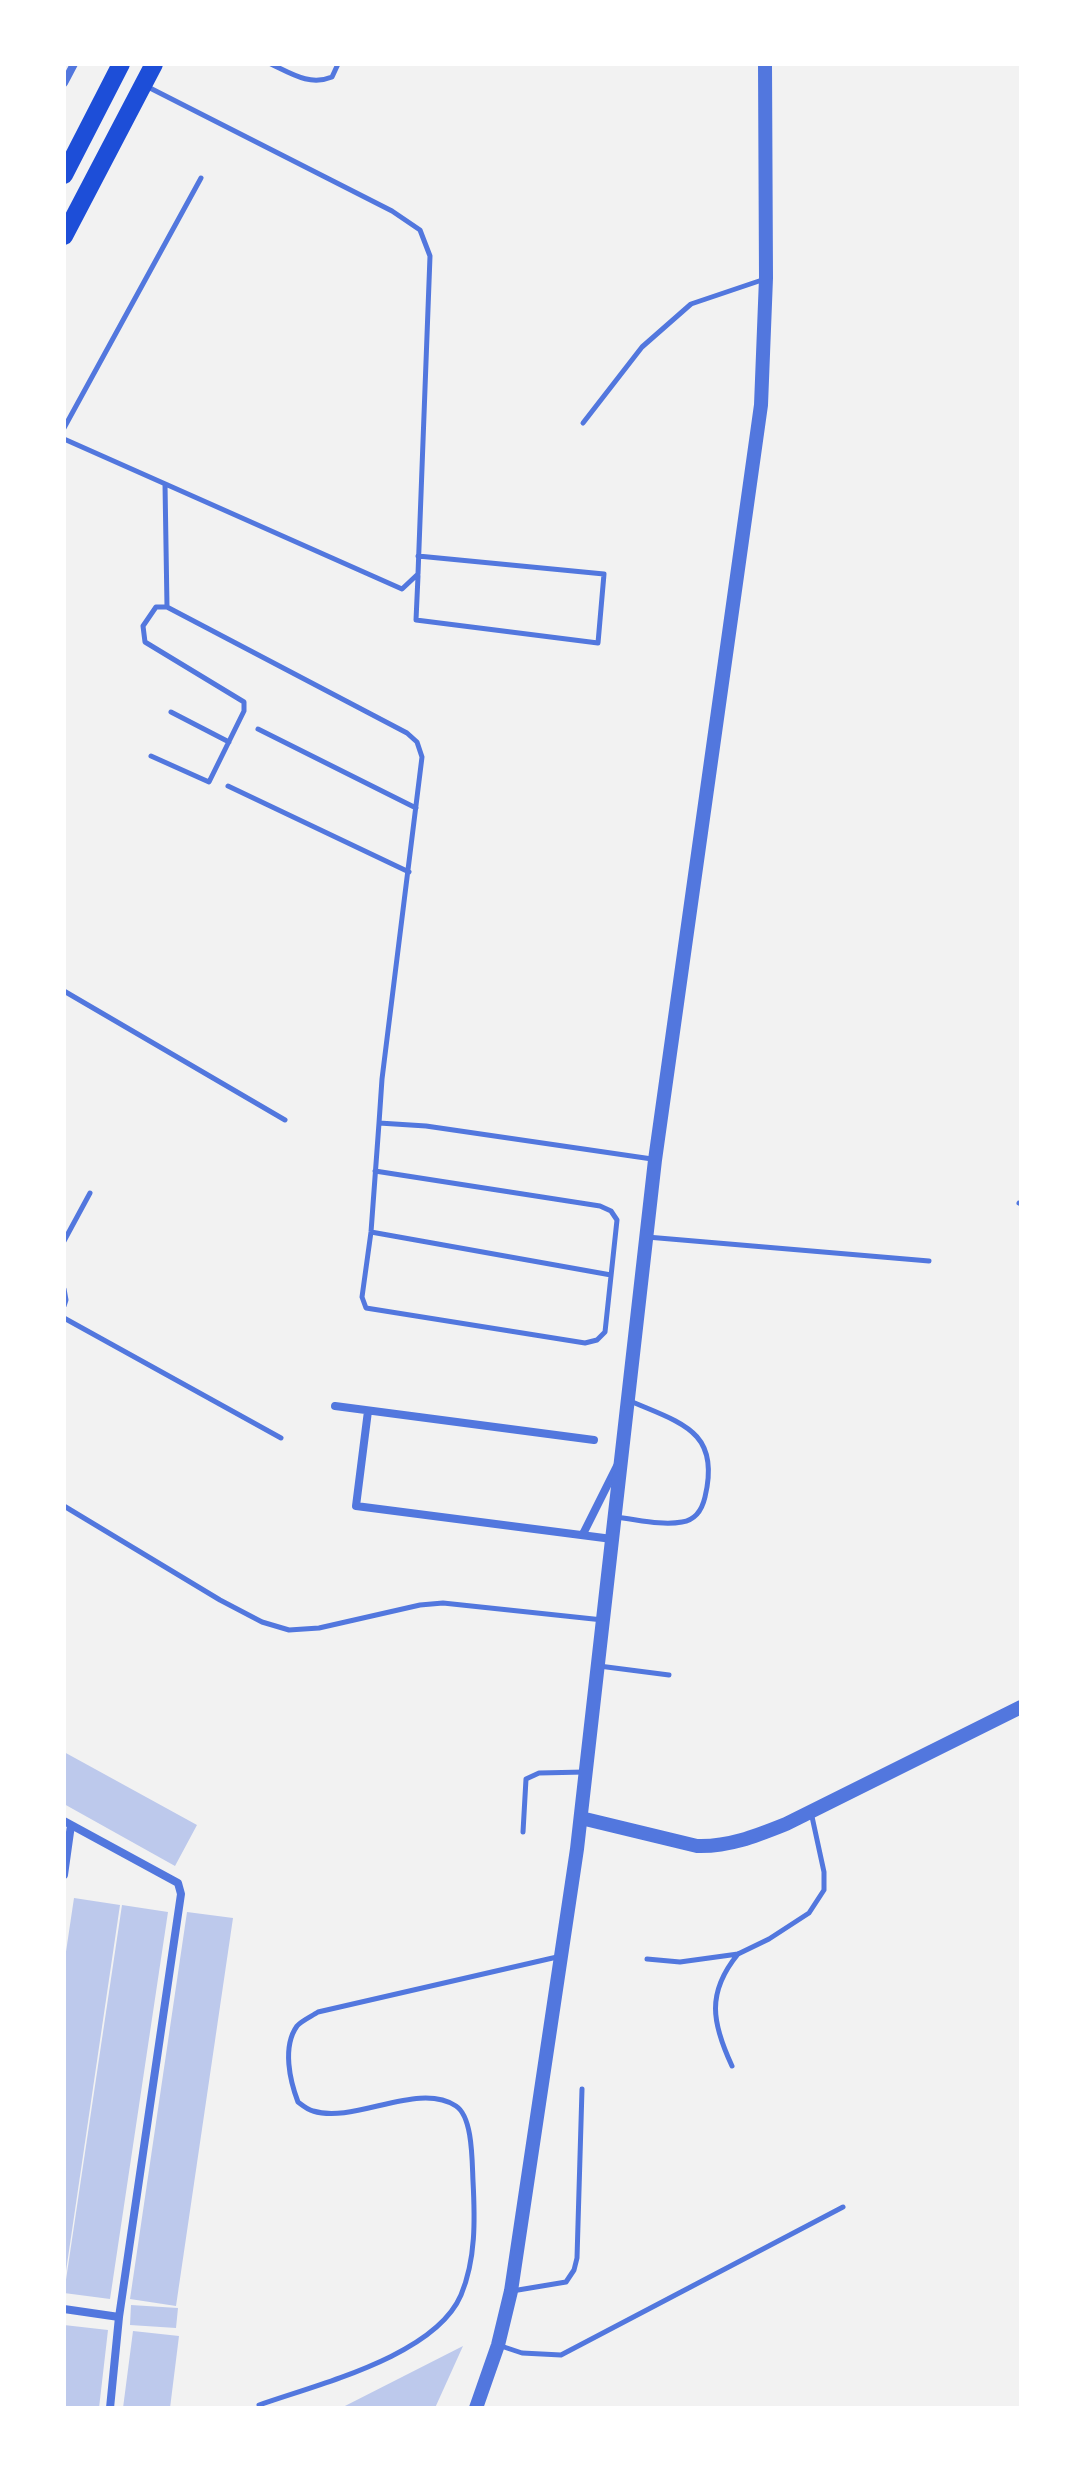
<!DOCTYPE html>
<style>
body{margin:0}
#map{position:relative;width:1085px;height:2472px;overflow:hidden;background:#f2f2f2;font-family:"DM Sans",sans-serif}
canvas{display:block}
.frame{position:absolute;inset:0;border:66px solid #fff;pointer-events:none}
</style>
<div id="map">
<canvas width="1085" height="2472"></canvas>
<div class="frame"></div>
</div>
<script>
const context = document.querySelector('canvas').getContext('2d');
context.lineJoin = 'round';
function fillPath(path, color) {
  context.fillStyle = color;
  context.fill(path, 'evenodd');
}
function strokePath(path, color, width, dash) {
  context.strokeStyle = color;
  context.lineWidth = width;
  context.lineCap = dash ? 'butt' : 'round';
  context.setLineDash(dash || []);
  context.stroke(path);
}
const building = new Path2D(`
 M 64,1752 L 197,1825 L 175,1866 L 64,1804 Z
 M 74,1898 L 120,1905 L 66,2271 L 64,1965 Z
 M 122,1905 L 168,1912 L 110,2299 L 64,2293 Z
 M 187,1912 L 233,1918 L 176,2306 L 130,2299 Z
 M 131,2305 L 178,2308 L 176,2328 L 130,2325 Z
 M 64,2325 L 108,2330 L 99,2408 L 64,2407 Z
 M 133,2331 L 179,2336 L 170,2408 L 123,2408 Z
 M 463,2346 L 435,2408 L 341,2408 Z`);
const service = new Path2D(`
 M 271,64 C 292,74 310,86 332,77 L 338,64
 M 583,423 L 642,347 L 691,304 L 765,279
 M 64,428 L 201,178
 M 64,439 L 402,589 L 418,574 L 430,256 L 420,230 L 392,211 L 146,86
 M 165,484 L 167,607
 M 418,576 L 416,620 L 598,643 L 604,574 L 418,556
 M 171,712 L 229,742
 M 258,729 L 416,808
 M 151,756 L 209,782 L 244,711 L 244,702 L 145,642 L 143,626 L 156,607 L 167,607 L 407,733 L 417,742 L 422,757 L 382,1079 L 379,1123 L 426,1126 L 652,1159
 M 228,786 L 409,872
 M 64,991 L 285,1120
 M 375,1171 L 600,1206 L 611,1211 L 617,1220 L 605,1332 L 597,1340 L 585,1343 L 366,1308 L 362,1297 L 371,1232 L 379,1123
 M 1019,1203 L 1021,1204
 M 371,1232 L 611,1275
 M 647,1237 L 929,1261
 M 64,1241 L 90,1193
 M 64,1289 L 66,1300 L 64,1306
 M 64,1318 L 281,1438
 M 64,1506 L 220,1600 L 262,1622 L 289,1630 L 319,1628 L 420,1605 L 443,1603 L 603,1620
 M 615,1517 C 636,1519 661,1526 682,1522 C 696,1520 702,1510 705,1497 C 721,1431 681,1423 630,1401
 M 599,1666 L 669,1675
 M 523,1832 L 526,1779 L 539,1773 L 585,1772
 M 647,1959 L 680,1962 L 738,1954 L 769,1939 L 809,1913 L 824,1890 L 824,1872 L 811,1812
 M 732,2066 C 712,2023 706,1993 738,1954
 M 512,2291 L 566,2282 L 574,2270 L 577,2258 L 582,2089
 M 498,2345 L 522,2353 L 561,2355 L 843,2207
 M 259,2405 C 318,2384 435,2356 461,2295 C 476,2259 475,2219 473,2181 C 472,2162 473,2117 456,2106 C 418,2081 355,2124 313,2111 C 308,2110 302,2105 298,2102 C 290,2081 282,2047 297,2026 C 301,2021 312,2016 318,2012 L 557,1957`);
const minor = new Path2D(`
 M 64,83 L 74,64
 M 335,1406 L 594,1440
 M 368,1411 L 356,1506 L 612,1539
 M 583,1534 L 617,1466
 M 64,1821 L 178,1883 L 181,1894 L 119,2317 L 110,2408
 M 64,1875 L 71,1825
 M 64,2309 L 119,2317`);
const tertiary = new Path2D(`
 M 581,1818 L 697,1846 C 729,1847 756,1836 786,1824 L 1021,1707
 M 476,2408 L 498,2345 L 511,2291 L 577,1849 L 655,1160 L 761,405 L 766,278 L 765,64`);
const trunk = new Path2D(`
 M 64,175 L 121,64
 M 64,236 L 154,64`);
fillPath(building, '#bdc9ec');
strokePath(service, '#5277de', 5);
strokePath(minor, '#5277de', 8);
strokePath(tertiary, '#5277de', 14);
strokePath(trunk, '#1d4ed8', 18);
</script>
